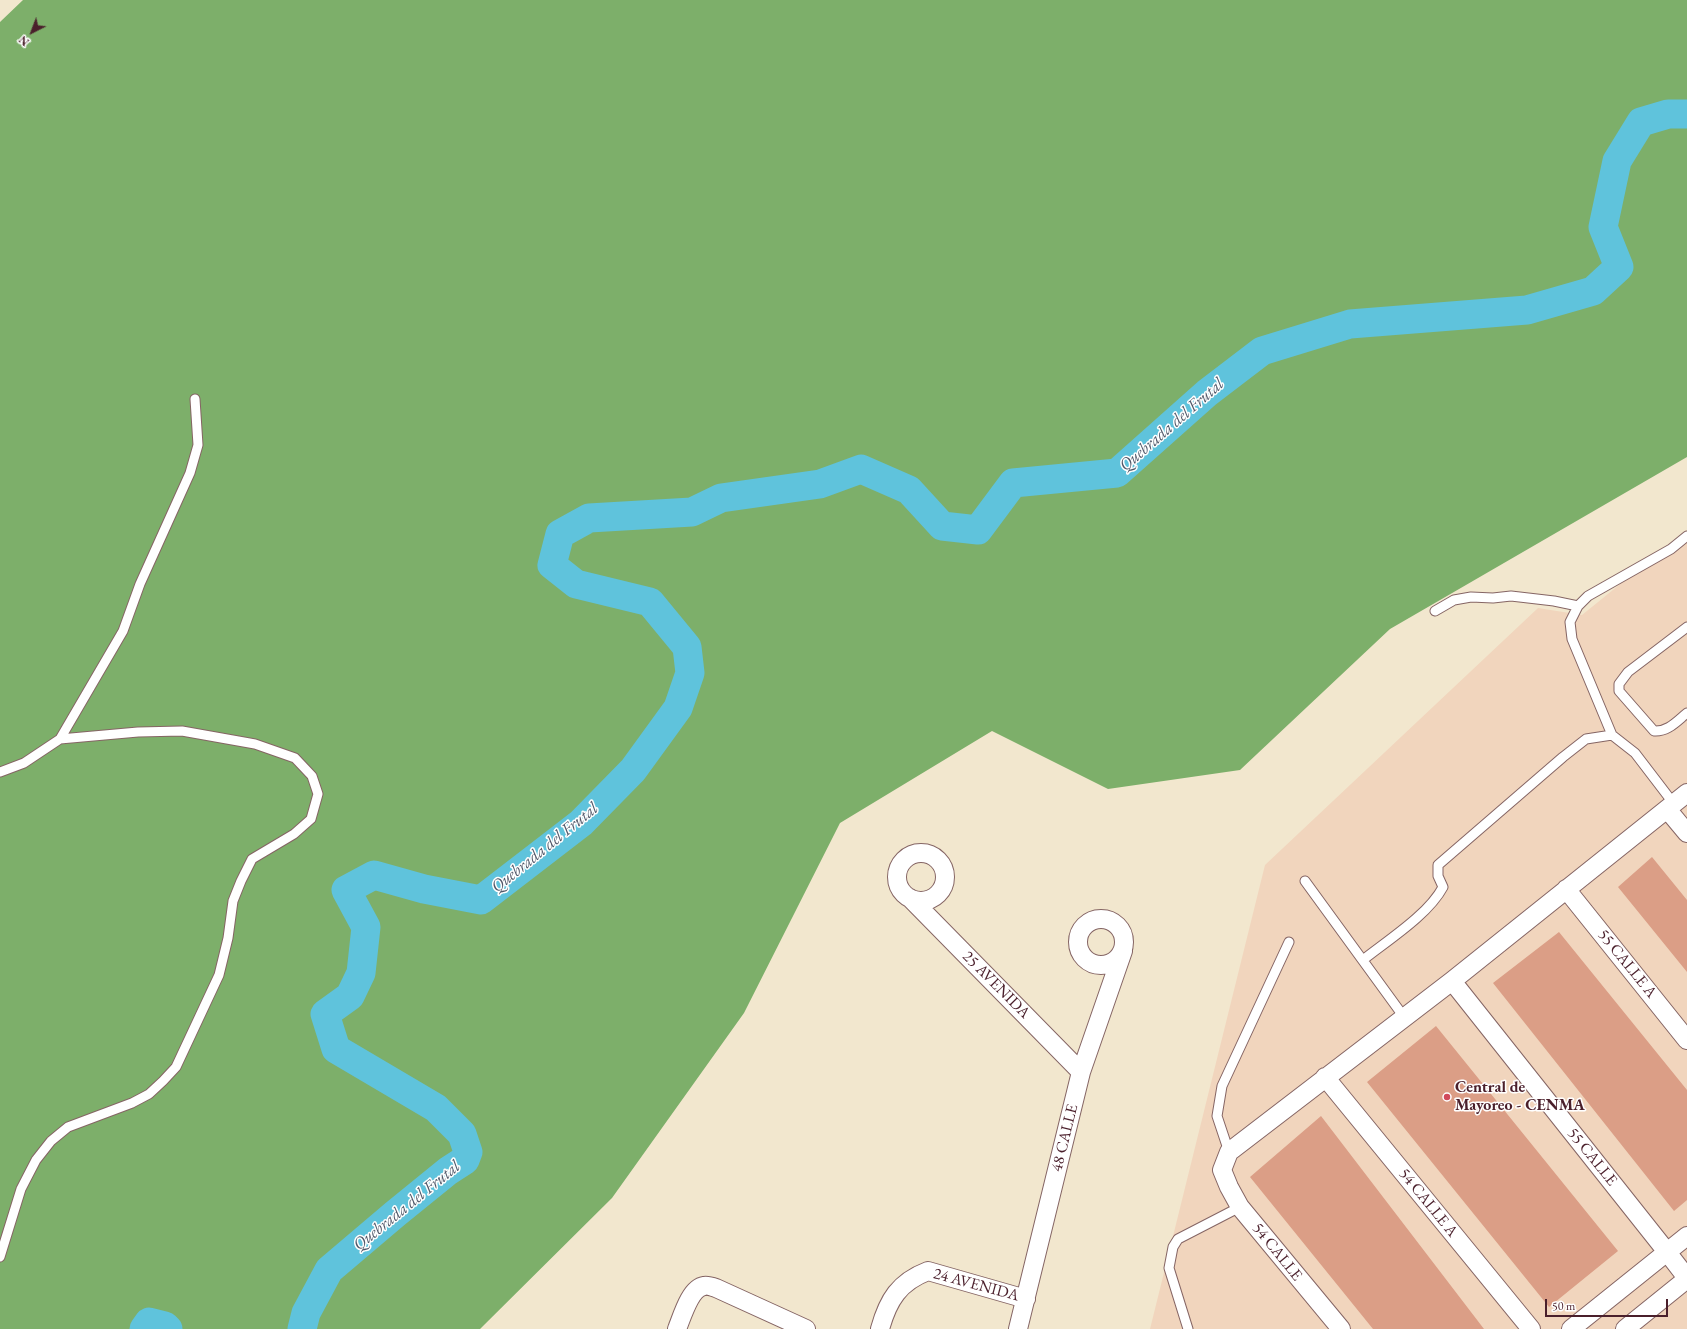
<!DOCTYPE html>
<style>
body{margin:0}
#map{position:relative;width:1687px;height:1329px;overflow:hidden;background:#f2e7ce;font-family:"EB Garamond",serif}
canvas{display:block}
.north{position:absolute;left:12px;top:12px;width:40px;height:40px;-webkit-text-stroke:3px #fff;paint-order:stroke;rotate:222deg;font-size:11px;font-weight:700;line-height:16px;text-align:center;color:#4a1f2b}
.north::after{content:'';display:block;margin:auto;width:14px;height:18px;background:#4a1f2b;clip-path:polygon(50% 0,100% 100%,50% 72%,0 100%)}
.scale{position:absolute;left:1545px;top:1299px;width:123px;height:18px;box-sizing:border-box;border:2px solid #4a1f2b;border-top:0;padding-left:5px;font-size:12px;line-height:14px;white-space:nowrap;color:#4a1f2b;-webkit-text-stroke:3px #fff;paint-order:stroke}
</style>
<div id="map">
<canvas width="1687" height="1329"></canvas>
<div class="north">N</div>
<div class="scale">50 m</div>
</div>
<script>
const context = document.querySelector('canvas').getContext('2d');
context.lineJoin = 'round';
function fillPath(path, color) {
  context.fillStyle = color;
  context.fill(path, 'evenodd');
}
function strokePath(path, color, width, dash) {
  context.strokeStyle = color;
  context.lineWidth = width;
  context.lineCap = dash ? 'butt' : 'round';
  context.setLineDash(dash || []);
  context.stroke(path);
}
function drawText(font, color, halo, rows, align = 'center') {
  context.font = font + ' "EB Garamond",serif';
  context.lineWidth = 3;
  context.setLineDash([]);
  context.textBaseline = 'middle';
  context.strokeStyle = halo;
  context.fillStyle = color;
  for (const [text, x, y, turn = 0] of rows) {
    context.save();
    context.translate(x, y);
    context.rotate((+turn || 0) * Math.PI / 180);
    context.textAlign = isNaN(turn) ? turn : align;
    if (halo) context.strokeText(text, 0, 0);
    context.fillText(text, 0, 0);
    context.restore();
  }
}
const built = new Path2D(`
 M 1687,530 L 1687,1329 L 1150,1329 L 1265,865 L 1538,608 L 1582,615 Z`);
const forest = new Path2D(`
 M 23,0 L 1687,0 L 1687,457 L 1390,629 L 1240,770 L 1108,789 L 992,731 L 840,823 L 744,1013 L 612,1198 L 480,1329 L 0,1329 L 0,22 Z`);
const river = new Path2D(`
 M 144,1329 L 149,1322 L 165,1326 L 168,1329
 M 302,1329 L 306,1313 L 329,1270 L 395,1214 L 448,1171 L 465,1160 L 468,1152 L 462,1134 L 436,1108 L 336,1049 L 325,1014 L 350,996 L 361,973 L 366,927 L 346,890 L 374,875 L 424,889 L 481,900 L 581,823 L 633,770 L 678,708 L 690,673 L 687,647 L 650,602 L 576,584 L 552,565 L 560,534 L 589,518 L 692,512 L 721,498 L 820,484 L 861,469 L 909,490 L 942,526 L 978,530 L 1013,483 L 1117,473 L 1207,393 L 1262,351 L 1350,324 L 1527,310 L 1593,291 L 1619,267 L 1603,227 L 1617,161 L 1641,122 L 1668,114 L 1687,114`);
const building = new Path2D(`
 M 1652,857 L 1687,900 L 1687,972 L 1618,887 Z
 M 1559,932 L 1687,1090 L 1687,1200 L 1674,1211 L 1493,983 Z
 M 1436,1026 L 1618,1251 L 1549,1307 L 1367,1082 Z
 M 1321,1116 L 1484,1329 L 1373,1329 L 1250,1177 Z`);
const lane = new Path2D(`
 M 1435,611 L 1454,600 L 1471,597 L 1493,598 L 1511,596 L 1554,601 L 1578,606
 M 1687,627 L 1628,672 L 1619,684 L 1619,691 L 1654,731 C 1668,732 1677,721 1687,713
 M 1612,735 L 1572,639 L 1570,622 L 1578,606 L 1588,596 L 1671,549 L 1687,536
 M 0,772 L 24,763 L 60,739 L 123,631 L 140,584 L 190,473 L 198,445 L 195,399
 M 1305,881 L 1404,1017
 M 1363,960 C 1388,940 1428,915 1443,887 L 1438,876 L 1438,865 L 1563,757 L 1586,739 L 1612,735 L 1635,753 L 1674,804
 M 1229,1152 L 1217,1116 L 1222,1086 L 1289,942
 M 0,1257 L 21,1189 L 36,1160 L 51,1141 L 68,1127 L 132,1103 L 149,1094 L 163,1081 L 176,1067 L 219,975 L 228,938 L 233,901 L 241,881 L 252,859 L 294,834 L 311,819 L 318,794 L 312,776 L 295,758 L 255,744 L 182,731 L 138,732 L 60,739
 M 1188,1329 L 1169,1268 L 1173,1247 L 1178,1239 L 1240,1207`);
const street = new Path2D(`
 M 1667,809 L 1687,833
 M897 877a24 24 0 1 1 48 0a24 24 0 1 1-48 0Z
 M 1566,889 L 1687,1040
 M 910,898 L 1081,1072
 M1078 942a23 23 0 1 1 46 0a23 23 0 1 1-46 0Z
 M 1452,981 L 1667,1252 L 1687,1278
 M 1325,1077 L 1531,1329
 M 677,1329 C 682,1317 690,1288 704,1286 C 707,1285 713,1287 716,1288 L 806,1329
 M 880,1329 C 888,1300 899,1282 928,1271 L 1026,1299
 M 1018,1329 L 1081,1072 L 1123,951
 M 1341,1329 L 1240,1207 L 1229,1187 L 1222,1170 L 1229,1152 L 1452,981 L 1687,793
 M 1571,1329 L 1687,1236
 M 1625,1329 L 1687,1279`);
const markers = [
 [1447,1097,4,"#d1495b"]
];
const streetNames = [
 ["55 CALLE A",1627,964,51],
 ["25 AVENIDA",996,985,45],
 ["48 CALLE",1065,1138,-76],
 ["55 CALLE",1592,1157,51],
 ["54 CALLE A",1428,1203,51],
 ["54 CALLE",1277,1252,51],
 ["24 AVENIDA",976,1285,15]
];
const poiNames = [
 ["Central de",1455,1088],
 ["Mayoreo - CENMA",1455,1106]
];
const waterNames = [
 ["Quebrada del Frutal",1172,425,-41],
 ["Quebrada del Frutal",545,848,-39],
 ["Quebrada del Frutal",407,1206,-39]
];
fillPath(built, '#f1d5bd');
fillPath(forest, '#7daf6a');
strokePath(river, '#5fc3dc', 29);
fillPath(building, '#db9e86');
strokePath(lane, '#856564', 11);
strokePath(street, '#856564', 20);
strokePath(lane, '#fff', 9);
strokePath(street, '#fff', 18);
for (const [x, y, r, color] of markers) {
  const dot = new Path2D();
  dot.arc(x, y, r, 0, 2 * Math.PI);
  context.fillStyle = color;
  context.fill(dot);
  strokePath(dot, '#fff', 1.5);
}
drawText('16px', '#4a1f2b', '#fff', streetNames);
drawText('bold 16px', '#4a1f2b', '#fff', poiNames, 'left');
drawText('italic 17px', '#515869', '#fff', waterNames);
</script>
